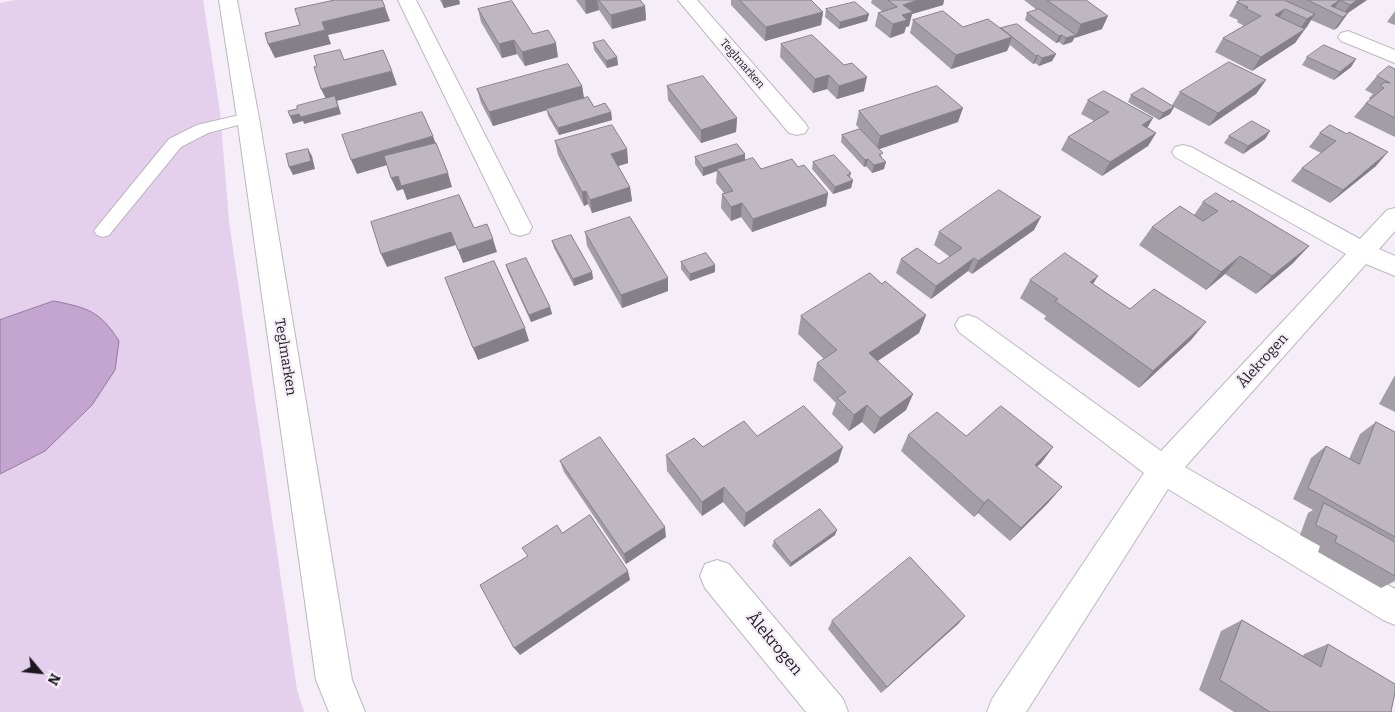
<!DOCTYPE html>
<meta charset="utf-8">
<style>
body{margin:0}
#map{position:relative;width:1395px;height:712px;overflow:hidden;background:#f5edf8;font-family:Bitter,serif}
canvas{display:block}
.north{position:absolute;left:15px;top:647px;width:50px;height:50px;-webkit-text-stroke:4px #f5edf8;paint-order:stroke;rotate:118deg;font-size:14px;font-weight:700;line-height:20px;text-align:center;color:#1c191d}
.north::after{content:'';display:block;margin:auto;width:18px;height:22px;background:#1c191d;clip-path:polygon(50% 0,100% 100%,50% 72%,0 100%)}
</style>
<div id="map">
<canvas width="1395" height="712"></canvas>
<div class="north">N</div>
</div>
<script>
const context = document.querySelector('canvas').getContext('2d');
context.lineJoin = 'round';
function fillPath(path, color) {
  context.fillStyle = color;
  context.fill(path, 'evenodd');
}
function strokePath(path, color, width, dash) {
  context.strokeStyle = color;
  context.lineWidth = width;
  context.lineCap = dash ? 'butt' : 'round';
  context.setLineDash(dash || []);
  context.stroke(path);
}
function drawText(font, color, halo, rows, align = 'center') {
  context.font = font + ' Bitter,serif';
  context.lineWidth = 4.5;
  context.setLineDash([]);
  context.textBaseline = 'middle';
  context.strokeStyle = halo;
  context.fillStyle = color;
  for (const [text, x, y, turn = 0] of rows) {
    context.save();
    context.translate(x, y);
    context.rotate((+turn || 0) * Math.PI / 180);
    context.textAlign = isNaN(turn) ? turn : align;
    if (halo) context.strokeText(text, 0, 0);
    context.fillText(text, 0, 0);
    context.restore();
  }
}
const green = new Path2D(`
 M 15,0 L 203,0 L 220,111 L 229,221 L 297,690 L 304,712 L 0,712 L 0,3 Z`);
const water = new Path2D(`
 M 54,301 C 88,308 100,311 119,341 L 115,370 L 92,405 L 45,451 L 0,474 L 0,320 Z`);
const lane = new Path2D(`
 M 248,113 L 253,115 L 256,118 L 253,121 L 208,133 L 181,147 L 109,235 L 103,237 L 97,235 L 94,231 L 97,227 L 169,139 L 197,125 Z`);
const street = new Path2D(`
 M 398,0 L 416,0 L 532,227 L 529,233 L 520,236 L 511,233 L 508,227 Z
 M 678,0 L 697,0 L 805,123 L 808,128 L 805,133 L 797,135 L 789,133 Z
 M 1348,31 L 1395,50 L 1395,63 L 1341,41 L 1338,37 L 1341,33 Z
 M 1183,145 L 1191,147 L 1360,239 L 1387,210 L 1395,208 L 1395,231 L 1379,249 L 1395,256 L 1395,276 L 1366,264 L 1185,467 L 1395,589 L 1395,625 L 1383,620 L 1168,489 L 1026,712 L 987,712 L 992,699 L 1144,473 L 959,332 L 955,325 L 959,318 L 968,315 L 977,318 L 1161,451 L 1346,254 L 1175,157 L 1172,152 L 1175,147 Z
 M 717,560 L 729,564 L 843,699 L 848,712 L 806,712 L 705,588 L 700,576 L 705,564 Z`);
const secondary = new Path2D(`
 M 219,0 L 237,0 L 259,118 L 352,680 L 365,712 L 329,712 L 316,680 L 237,118 Z`);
const wall = new Path2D(`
 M 440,0 L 459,0 L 460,4 L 444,8 Z
 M 576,0 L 640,0 L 645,6 L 646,20 L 612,29 L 599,10 L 586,14 Z
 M 731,0 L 811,0 L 823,12 L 821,25 L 765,41 L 731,5 Z
 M 872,0 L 944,0 L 943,5 L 912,14 L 909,26 L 906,27 L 904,33 L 890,38 L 875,26 L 878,13 L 882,11 L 871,3 Z
 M 1024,0 L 1086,0 L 1102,29 L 1074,38 L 1072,42 L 1063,45 L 1059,42 L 1056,43 L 1025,20 L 1027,13 L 1037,10 Z
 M 1241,0 L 1367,0 L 1348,13 L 1338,27 L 1334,30 L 1311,20 L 1306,28 L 1304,29 L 1305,29 L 1295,43 L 1252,71 L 1215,52 L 1223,38 L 1244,26 L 1237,22 L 1238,20 L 1229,16 L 1237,2 Z
 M 478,9 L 533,34 L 558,57 L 525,66 L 517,54 L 502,58 L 481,22 Z
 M 826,9 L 869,14 L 867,21 L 839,29 L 825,17 Z
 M 1395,11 L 1395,25 L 1387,22 Z
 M 913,20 L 963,27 L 1001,28 L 1056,54 L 1052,61 L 1039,66 L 1035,63 L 1033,64 L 1010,45 L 1007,51 L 951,69 L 910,33 Z
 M 593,43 L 617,57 L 618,65 L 607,68 L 594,50 Z
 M 781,44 L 864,91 L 837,99 L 827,89 L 813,93 L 780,57 Z
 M 1307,57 L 1356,59 L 1351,67 L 1334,80 L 1302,65 Z
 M 1395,69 L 1395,137 L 1354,117 L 1366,103 L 1370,100 L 1369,98 L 1373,94 L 1365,90 L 1377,76 Z
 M 1266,80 L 1256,94 L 1209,126 L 1174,107 L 1170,114 L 1159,120 L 1128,102 L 1131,95 L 1172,105 L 1180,92 Z
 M 582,86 L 584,98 L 594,107 L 611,112 L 612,120 L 559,135 L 548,116 L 547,110 L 493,126 L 481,103 L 477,89 Z
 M 667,86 L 737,118 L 736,132 L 701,143 L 668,100 Z
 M 1088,100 L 1147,127 L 1156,133 L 1148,146 L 1102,176 L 1061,150 L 1068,137 L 1094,121 L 1081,114 Z
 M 859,111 L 958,122 L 879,149 L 882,158 L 884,169 L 872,173 L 866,166 L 864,167 L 841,142 L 842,135 L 860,129 L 856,125 Z
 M 1330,125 L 1376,166 L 1330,203 L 1291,181 L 1302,168 L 1321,153 L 1309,147 L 1320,133 Z
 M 1270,131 L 1265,139 L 1243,154 L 1224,143 L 1229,136 Z
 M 555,141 L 627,149 L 628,163 L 618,166 L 630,187 L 632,201 L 592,213 L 588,204 L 584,206 L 558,155 Z
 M 745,154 L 745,160 L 761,169 L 798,167 L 828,193 L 826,206 L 752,232 L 741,217 L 731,221 L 721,208 L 722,194 L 724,193 L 716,183 L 717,171 L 703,176 L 695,164 L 695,157 Z
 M 813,162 L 851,173 L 850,178 L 853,180 L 851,188 L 833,194 L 812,169 Z
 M 1203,202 L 1309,246 L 1292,264 L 1256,294 L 1225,274 L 1206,290 L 1139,245 L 1152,227 L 1194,215 Z
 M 1034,230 L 972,274 L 968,271 L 931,299 L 896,273 L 901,259 L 939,264 L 950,257 L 934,245 L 939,232 Z
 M 585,232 L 668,291 L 622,308 L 587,246 Z
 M 552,241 L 592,272 L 593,279 L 574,286 L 554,248 Z
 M 681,262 L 715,272 L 690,281 L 681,269 Z
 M 506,265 L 550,307 L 552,314 L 531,322 L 508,272 Z
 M 1030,280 L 1093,284 L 1130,309 L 1191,340 L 1139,388 L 1044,319 L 1046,316 L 1020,298 Z
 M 882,284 L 926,315 L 919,333 L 878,361 L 913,394 L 906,410 L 874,434 L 862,422 L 849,431 L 832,414 L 836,403 L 813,380 L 817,363 L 824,359 L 798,334 L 801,316 Z
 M 1395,375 L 1395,412 L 1379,404 Z
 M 1376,422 L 1395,432 L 1395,581 L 1381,588 L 1318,552 L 1320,546 L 1300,535 L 1308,513 L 1313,510 L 1293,499 L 1311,458 L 1326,446 L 1349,459 L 1360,434 Z
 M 908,435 L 966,436 L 1053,447 L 1041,463 L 1037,466 L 1049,502 L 1010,541 L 978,513 L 974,517 L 901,451 Z
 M 757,436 L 838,462 L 744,527 L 723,502 L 702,516 L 667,471 L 666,455 Z
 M 560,461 L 666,537 L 626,564 L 564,472 Z
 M 835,535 L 790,567 L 772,546 L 774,541 Z
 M 965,616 L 958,624 L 881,693 L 828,629 L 832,621 Z
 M 1242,620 L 1303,656 L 1304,654 L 1328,644 L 1392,712 L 1234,712 L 1199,690 L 1221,631 Z`);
const shadedWall = new Path2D(`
 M 442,0 L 459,0 L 460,4 L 444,8 Z
 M 585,0 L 597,0 L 599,10 L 586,14 Z
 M 918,0 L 944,0 L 943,5 L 912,14 L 909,26 L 906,27 L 904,33 L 890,38 L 893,24 L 903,5 Z
 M 1340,0 L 1332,11 L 1331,6 Z
 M 1357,0 L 1367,0 L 1343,16 L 1342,16 L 1350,5 Z
 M 645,6 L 646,20 L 612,29 L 611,15 Z
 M 385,7 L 390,21 L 328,35 L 331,44 L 275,58 L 268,44 L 322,22 Z
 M 1285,9 L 1276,23 L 1275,15 Z
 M 823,12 L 821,25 L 765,41 L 766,27 Z
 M 1348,13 L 1338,27 L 1334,30 L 1343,17 Z
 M 869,14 L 867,21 L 839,29 L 840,22 Z
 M 1315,14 L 1306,28 L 1297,33 L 1307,19 Z
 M 1108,16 L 1102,29 L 1075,38 L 1081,24 Z
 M 1305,29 L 1295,43 L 1252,71 L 1261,57 Z
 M 1062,35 L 1059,42 L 1056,43 L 1059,36 Z
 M 1076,35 L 1072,42 L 1063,45 L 1066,38 Z
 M 1012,37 L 1007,51 L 951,69 L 956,55 Z
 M 514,40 L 517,54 L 502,58 L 499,44 Z
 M 556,43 L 558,57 L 525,66 L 522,52 Z
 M 1056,54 L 1052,61 L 1039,66 L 1042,58 Z
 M 1038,55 L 1035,63 L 1033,64 L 1036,56 Z
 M 617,57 L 618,65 L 607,68 L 606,61 Z
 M 1356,59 L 1351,67 L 1334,80 L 1340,72 Z
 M 392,71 L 397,85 L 337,101 L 341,114 L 304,124 L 303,121 L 293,124 L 290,116 L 328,103 L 321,89 Z
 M 829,75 L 827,89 L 813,93 L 815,79 Z
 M 867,77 L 864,91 L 837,99 L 839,86 Z
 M 1266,80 L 1256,94 L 1209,126 L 1218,113 Z
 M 582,86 L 584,99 L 493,126 L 489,112 Z
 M 1174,107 L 1170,114 L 1159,120 L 1163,113 Z
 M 963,108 L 958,122 L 877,150 L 880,136 Z
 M 611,112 L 612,120 L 559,135 L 558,128 Z
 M 737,118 L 736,132 L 701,143 L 701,130 Z
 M 1153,118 L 1145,132 L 1142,125 Z
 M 1270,131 L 1265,139 L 1243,154 L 1248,146 Z
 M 1156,133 L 1148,146 L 1102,176 L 1110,162 Z
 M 433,136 L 438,150 L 357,174 L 351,160 Z
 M 308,149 L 312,156 L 315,169 L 293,175 L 289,167 Z
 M 627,149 L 628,163 L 612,168 L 611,154 Z
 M 1388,152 L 1376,166 L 1330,203 L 1343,190 Z
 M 745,154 L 745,162 L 717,169 L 717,171 L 703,176 L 703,168 Z
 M 868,159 L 866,166 L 864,167 L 865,160 Z
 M 886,162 L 884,169 L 872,173 L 874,165 Z
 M 448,173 L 452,187 L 407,200 L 403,189 L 397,191 L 391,178 L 398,176 Z
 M 853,180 L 851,188 L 833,194 L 835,187 Z
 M 630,187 L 632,201 L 592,213 L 590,200 Z
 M 586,191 L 588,204 L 584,206 L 582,192 Z
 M 828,193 L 826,206 L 752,232 L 753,219 Z
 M 742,203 L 741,217 L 731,221 L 731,207 Z
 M 1041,217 L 1034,230 L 972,274 L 978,261 Z
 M 451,232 L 456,245 L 387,267 L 381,254 Z
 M 493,239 L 497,252 L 463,263 L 458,250 Z
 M 1309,246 L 1292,264 L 1256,294 L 1272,276 Z
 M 1240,256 L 1225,274 L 1206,290 L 1221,272 Z
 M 974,258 L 968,271 L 931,299 L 936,286 Z
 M 715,265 L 715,272 L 690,281 L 690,274 Z
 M 592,272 L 593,279 L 574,286 L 573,279 Z
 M 1098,276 L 1087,294 L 1090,282 Z
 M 668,278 L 668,291 L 622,308 L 621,295 Z
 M 550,307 L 552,314 L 531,322 L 529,315 Z
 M 926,315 L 919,333 L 864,370 L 869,353 Z
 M 1206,322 L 1191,340 L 1139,388 L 1153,371 Z
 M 525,328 L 529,341 L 478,360 L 473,348 Z
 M 913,394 L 906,410 L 874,434 L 880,418 Z
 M 867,405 L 862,422 L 849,431 L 854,415 Z
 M 843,447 L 838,462 L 744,527 L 746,513 Z
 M 1053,447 L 1041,463 L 1023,480 L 1035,465 Z
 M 724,487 L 723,502 L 702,516 L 702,502 Z
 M 1062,487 L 1049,502 L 1010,541 L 1021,528 Z
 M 988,499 L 978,513 L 974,517 L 984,503 Z
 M 665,527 L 666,537 L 626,564 L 624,554 Z
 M 837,530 L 835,535 L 790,567 L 791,563 Z
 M 628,571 L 630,580 L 520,655 L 514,648 Z
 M 965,616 L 958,624 L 881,693 L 887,687 Z`);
const building = new Path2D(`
 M 335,0 L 382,0 L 385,7 L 322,22 L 325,30 L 268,44 L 265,33 L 300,25 L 295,9 Z
 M 599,0 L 640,0 L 645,6 L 611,15 Z
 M 740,0 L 811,0 L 823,12 L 766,27 Z
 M 888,0 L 918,0 L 903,5 L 913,12 L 902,15 L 907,20 L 893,24 L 878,13 L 897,7 Z
 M 1047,0 L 1086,0 L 1108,16 L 1081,24 Z
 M 1241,0 L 1284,0 L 1315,14 L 1307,19 L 1285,9 L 1275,15 L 1305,29 L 1261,57 L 1223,38 L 1261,16 L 1245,8 L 1248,7 L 1237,2 Z
 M 1308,0 L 1357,0 L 1350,5 L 1340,0 L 1331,6 L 1348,13 L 1343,17 Z
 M 512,1 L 533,34 L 548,30 L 556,43 L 522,52 L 514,40 L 499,44 L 478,9 Z
 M 855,2 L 869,14 L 840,22 L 826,9 Z
 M 1039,9 L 1076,35 L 1066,38 L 1062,35 L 1059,36 L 1027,13 Z
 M 943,11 L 963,27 L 988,19 L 1012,37 L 956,55 L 913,20 Z
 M 1017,24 L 1056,54 L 1042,58 L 1038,55 L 1036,56 L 1001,28 Z
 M 812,35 L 844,65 L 852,63 L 867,77 L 839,86 L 829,75 L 815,79 L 781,44 Z
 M 604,40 L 617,57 L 606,61 L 593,43 Z
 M 1324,45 L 1356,59 L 1340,72 L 1307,57 Z
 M 340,50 L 344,60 L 383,50 L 392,71 L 321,89 L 314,67 L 317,66 L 314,56 Z
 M 1229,62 L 1266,80 L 1218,113 L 1180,92 Z
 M 568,64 L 582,86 L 489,112 L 477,89 Z
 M 1389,66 L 1395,69 L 1395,118 L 1366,103 L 1384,88 L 1380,85 L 1385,82 L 1390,83 L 1377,76 Z
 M 703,76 L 737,118 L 701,130 L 667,86 Z
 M 937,86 L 963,108 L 880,136 L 859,111 Z
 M 1143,88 L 1174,107 L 1163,113 L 1131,95 Z
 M 1104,91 L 1153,118 L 1142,125 L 1156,133 L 1110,162 L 1068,137 L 1109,112 L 1088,100 Z
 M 335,96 L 338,107 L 301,117 L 299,114 L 290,116 L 288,111 L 297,109 L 297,106 Z
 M 588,97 L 594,107 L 605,103 L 611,112 L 558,128 L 546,109 Z
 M 422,112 L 433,136 L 351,160 L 342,135 Z
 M 1252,121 L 1270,131 L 1248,146 L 1229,136 Z
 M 612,125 L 627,149 L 611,154 L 630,187 L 590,200 L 586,191 L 582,192 L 555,141 Z
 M 1330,125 L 1347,134 L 1349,132 L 1388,152 L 1343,190 L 1302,168 L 1336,141 L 1320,133 Z
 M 860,129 L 883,153 L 879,155 L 886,162 L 874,165 L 868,159 L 865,160 L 842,135 Z
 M 436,143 L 448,173 L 401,186 L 398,176 L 391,178 L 384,156 Z
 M 737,144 L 745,154 L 703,168 L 695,157 Z
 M 308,149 L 311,161 L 289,167 L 286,154 Z
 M 834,155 L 851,173 L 847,175 L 853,180 L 835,187 L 813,162 Z
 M 753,158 L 761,169 L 792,159 L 798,167 L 804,165 L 828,193 L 753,219 L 742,203 L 731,207 L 722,194 L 733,191 L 717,169 Z
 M 999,190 L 1041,217 L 978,261 L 974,258 L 936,286 L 901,259 L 917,248 L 939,264 L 962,248 L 939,232 Z
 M 1216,193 L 1231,202 L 1232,200 L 1309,246 L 1272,276 L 1240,256 L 1221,272 L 1152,227 L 1180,206 L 1203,221 L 1218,211 L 1203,202 Z
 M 459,195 L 474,228 L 487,224 L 493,239 L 458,250 L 451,232 L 381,254 L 371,222 Z
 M 630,217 L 668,278 L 621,295 L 585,232 Z
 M 571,235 L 592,272 L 573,279 L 552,241 Z
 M 706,253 L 715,265 L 690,274 L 681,262 Z
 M 1065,253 L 1098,276 L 1090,282 L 1130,309 L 1154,289 L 1206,322 L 1153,371 L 1055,301 L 1058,299 L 1030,280 Z
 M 526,258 L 550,307 L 529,315 L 506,265 Z
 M 494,261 L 525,328 L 473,348 L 445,278 Z
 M 870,273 L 882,284 L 885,281 L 926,315 L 869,353 L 913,394 L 880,418 L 867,405 L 854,415 L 837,398 L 846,392 L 817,363 L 837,350 L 801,316 Z
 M 804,406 L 843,447 L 746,513 L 724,487 L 702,502 L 666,455 L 694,438 L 703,447 L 744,421 L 757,436 Z
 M 1001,406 L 1053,447 L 1035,465 L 1062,487 L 1021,528 L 988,499 L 984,503 L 908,435 L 937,412 L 966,436 Z
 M 1376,422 L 1395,432 L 1395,537 L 1308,488 L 1326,446 L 1359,464 Z
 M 600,437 L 665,527 L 624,554 L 560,461 Z
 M 1324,503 L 1395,542 L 1395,576 L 1335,542 L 1337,536 L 1316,525 Z
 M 820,509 L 837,530 L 791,563 L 774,541 Z
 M 590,515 L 628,571 L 514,648 L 480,585 L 528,556 L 522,548 L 557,525 L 562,533 Z
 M 910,557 L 965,616 L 887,687 L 832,621 Z
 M 1242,620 L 1321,667 L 1328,644 L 1395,684 L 1395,693 L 1391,711 L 1392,712 L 1270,712 L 1220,680 Z`);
const farStreetnames = [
 ["Teglmarken",742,64,49]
];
const streetNames = [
 ["Teglmarken",285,357,81],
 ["Ålekrogen",1263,361,-48]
];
const nearStreetnames = [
 ["Ålekrogen",774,644,50]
];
fillPath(green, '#e4cfec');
fillPath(water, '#c4a5d0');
strokePath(water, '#927b9a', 1);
strokePath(lane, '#beb7c0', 2);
strokePath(street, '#beb7c0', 2);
strokePath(secondary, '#beb7c0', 2);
fillPath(lane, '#fff');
fillPath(street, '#fff');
fillPath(secondary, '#fff');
fillPath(wall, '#a39da6');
fillPath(shadedWall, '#858087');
fillPath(building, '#beb7c1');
strokePath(building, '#858087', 1);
drawText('11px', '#1c191d', '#f5edf8', farStreetnames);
drawText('14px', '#1c191d', '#f5edf8', streetNames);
drawText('16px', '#1c191d', '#f5edf8', nearStreetnames);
</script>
